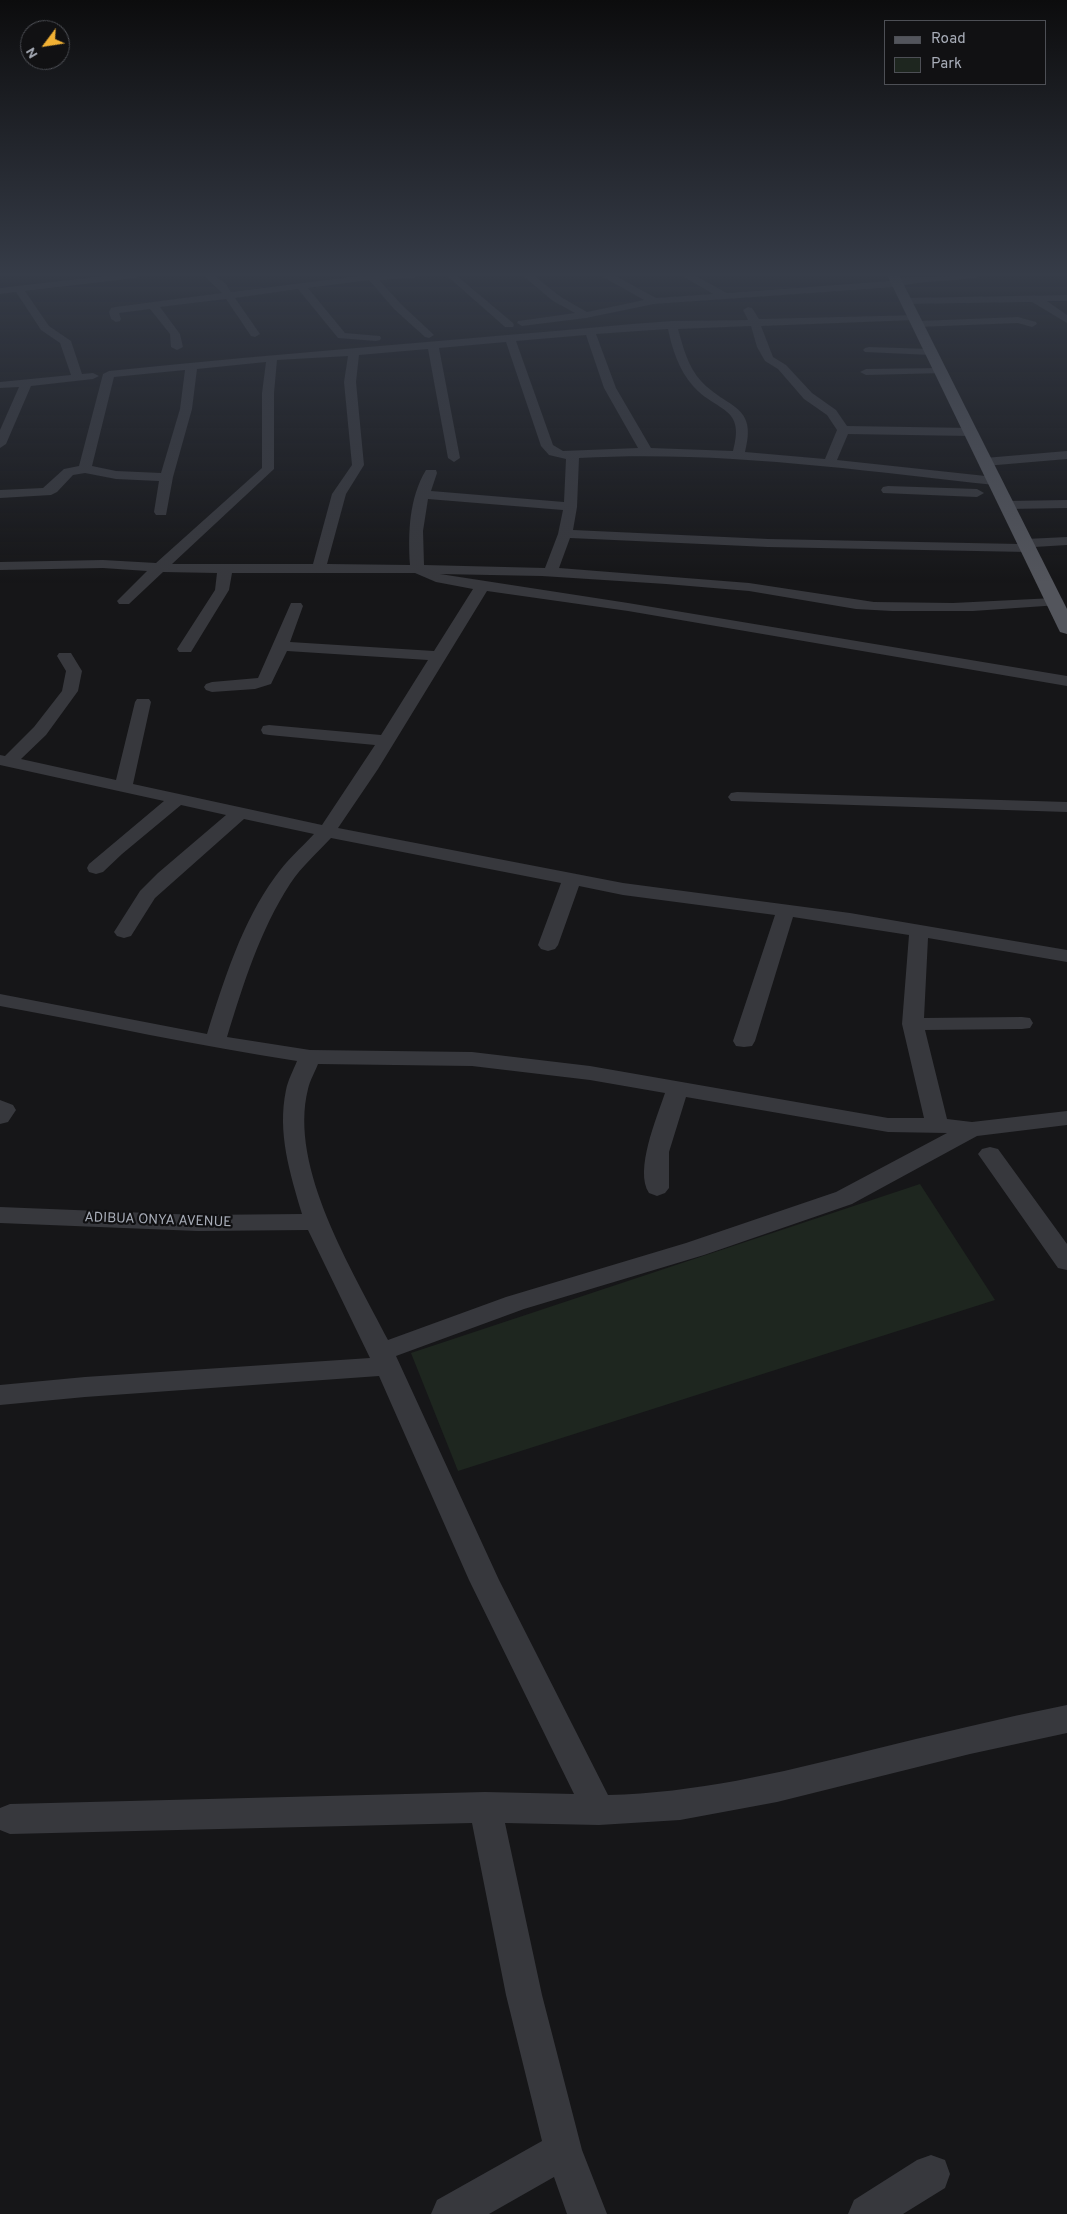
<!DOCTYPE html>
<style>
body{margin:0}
#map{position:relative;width:1067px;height:2214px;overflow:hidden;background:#161618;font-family:Overpass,sans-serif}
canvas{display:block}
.legend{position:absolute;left:884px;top:20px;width:162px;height:65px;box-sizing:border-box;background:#111113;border:1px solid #4d4f55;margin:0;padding:6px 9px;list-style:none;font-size:15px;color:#a8adb8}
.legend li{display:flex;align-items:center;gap:10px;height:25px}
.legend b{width:25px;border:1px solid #4d4f55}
.north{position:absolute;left:20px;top:20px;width:50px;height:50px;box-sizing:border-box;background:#111113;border:1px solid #4d4f55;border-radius:50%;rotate:239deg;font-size:14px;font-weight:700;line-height:20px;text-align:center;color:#a8adb8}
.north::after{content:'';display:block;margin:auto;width:18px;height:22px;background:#f2b134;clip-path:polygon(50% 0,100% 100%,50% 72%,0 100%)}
</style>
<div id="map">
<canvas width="1067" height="2214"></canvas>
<ul class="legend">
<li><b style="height:6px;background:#53555c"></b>Road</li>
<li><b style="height:14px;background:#1e261f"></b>Park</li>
</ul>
<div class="north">N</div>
</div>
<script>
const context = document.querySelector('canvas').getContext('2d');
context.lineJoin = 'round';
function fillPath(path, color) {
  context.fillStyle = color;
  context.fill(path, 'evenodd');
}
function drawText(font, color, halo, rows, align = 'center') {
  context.font = font + ' Overpass,sans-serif';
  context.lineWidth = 4.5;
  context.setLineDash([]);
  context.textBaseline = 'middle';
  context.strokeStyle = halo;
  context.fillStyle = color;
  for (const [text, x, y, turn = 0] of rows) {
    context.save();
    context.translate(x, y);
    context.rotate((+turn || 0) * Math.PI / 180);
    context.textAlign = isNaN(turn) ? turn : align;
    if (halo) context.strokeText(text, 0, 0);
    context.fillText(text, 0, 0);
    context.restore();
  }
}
const green = new Path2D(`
 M 920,1184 L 995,1300 L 458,1471 L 411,1353 Z`);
const minor = new Path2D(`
 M 113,275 L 140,275 L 135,278 L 25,291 L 49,326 L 71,341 L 82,374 L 93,373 L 99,376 L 93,379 L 31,386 L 6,444 L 0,448 L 0,430 L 19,387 L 0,388 L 0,382 L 71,375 L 60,343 L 41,330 L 16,292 L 0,294 L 0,288 Z
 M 203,275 L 214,275 L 226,284 L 231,292 L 367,275 L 419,275 L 414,278 L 379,280 L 402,305 L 434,335 L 429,338 L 425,337 L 394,309 L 369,280 L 308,288 L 345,333 L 380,336 L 381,338 L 380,340 L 376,341 L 338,338 L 298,289 L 235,298 L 260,334 L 255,337 L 251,336 L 226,299 L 160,307 L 180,334 L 183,347 L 177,350 L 171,347 L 170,334 L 150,309 L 119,313 L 121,319 L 120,321 L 116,322 L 111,319 L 109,312 L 111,308 L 115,307 L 222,293 Z
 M 446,275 L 456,275 L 513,323 L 514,325 L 513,327 L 505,327 Z
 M 522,275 L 533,275 L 561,297 L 587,312 L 644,300 L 603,277 L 602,275 L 614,275 L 656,298 L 713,294 L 684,277 L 683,275 L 694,275 L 727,293 L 891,281 L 896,278 L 980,275 L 975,278 C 951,281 918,281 897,287 L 654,304 L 586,318 L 522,326 L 517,323 L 518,321 L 575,313 L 553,301 Z
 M 1067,295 L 1067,301 L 1047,301 L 1067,315 L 1067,323 L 1032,302 L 907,304 L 902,301 L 907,298 Z
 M 748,307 L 752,308 L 759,319 L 919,315 L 920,317 L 919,319 L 915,320 L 761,326 L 773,357 L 786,365 L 812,393 L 836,410 L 847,426 L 970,428 L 976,432 L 970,436 L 848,434 L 837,460 L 995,477 L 1002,481 L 1000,484 L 995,485 C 857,470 719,450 579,458 L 577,507 L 573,530 L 768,539 L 1019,544 L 1021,540 L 1026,539 L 1067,537 L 1067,545 L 1034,547 L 1033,551 L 1028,552 L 768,547 L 570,538 L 559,568 L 749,583 L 874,602 L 953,603 L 1054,598 L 1059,599 L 1061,602 L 1059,605 L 973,611 L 892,611 L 856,609 L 749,591 L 666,584 L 542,576 L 440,574 L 628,603 L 1067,676 L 1067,686 L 628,611 L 487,591 L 378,769 L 338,828 L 623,883 L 850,913 L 1067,950 L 1067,962 L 928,938 L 924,1018 L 1022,1017 L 1030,1018 L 1033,1023 L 1030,1028 L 1022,1029 L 925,1030 L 947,1119 L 972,1122 L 1067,1111 L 1067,1125 L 977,1136 L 852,1204 L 704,1255 L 524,1309 L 396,1356 L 499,1580 L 608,1795 C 695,1793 779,1773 863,1752 C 931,1735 998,1719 1067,1705 L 1067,1733 L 970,1754 L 777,1802 L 680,1820 L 599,1825 L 505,1823 L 542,1995 L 582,2150 L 607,2214 L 567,2214 L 554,2177 L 489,2214 L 431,2214 L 437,2200 L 542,2141 L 506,1995 L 472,1823 L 10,1834 L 0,1830 L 0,1808 L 10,1804 L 485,1792 L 574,1794 L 469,1580 L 379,1376 L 85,1397 L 0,1405 L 0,1385 L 85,1377 L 370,1358 L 308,1230 L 198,1231 L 0,1223 L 0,1207 L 198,1215 L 302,1214 C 290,1173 277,1133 286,1090 C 288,1080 293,1071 297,1061 C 198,1046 99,1024 0,1006 L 0,994 L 207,1034 C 224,980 242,922 275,877 C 286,861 301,848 314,834 L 244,819 L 155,898 L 131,936 L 124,938 L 117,936 L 114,932 L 140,891 L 158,873 L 226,815 L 181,805 L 122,854 L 103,872 L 96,874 L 89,872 L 87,868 L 89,864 L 164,801 L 0,765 L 0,755 L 5,756 L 34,727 L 62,691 L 66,671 L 57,656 L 59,653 L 71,653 L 82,671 L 78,691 L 46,735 L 21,759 L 116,780 L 135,702 L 137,699 L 149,699 L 151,702 L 133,784 L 322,825 L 375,745 L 269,735 L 263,734 L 261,730 L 263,726 L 269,725 L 381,735 L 428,660 L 287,651 L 271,684 L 255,689 L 212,692 L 206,690 L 204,687 L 206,684 L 212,682 L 258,678 L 291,603 L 301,603 L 303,606 L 290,642 L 434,651 L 473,589 L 436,582 L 415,573 L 232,573 L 229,590 L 191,652 L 179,652 L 177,649 L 215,590 L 217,573 L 163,572 L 129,604 L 119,604 L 117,601 L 147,571 L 103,568 L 0,570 L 0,562 L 103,560 L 156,563 L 262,468 L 262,393 L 266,362 L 197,369 L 192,409 L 173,477 L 166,515 L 156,515 L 154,512 L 159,481 L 116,479 L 85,473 L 73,475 L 57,492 L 51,495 L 0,498 L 0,490 L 43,488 L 64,469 L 79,466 L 103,374 L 109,371 C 283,353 458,340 632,324 L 672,321 L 748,320 L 743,310 ZM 751,326 L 757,347 L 765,361 L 778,369 L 804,399 L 827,415 L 837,430 L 825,459 L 745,452 C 758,404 727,409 701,381 C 688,367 683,347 678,329 ZM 668,329 C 672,349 679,370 693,386 C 716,412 746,406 733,451 L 651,448 L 616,388 L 596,334 ZM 586,335 L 604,388 L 638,448 L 563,451 L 553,445 L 516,341 ZM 506,342 L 541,446 L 549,455 L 566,459 L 564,502 L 431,491 L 437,473 L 436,470 L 426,470 C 409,498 408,533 410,565 L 327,564 L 346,494 L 364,465 L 356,382 L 359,355 L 428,349 L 448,458 L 454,462 L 460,458 L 439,348 ZM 348,356 L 344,382 L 352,465 L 332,494 L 313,564 L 172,564 L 274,469 L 274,393 L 277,360 ZM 185,370 L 180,409 L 161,473 L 116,471 L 92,466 L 114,377 ZM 428,499 L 563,510 L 558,534 L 545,568 L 424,565 L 423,531 ZM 331,838 L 561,883 L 538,945 L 541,949 L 548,951 L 555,949 L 558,945 L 579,886 L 623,895 L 775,915 L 733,1041 L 736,1046 L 744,1047 L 752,1046 L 755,1041 L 793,917 L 909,935 L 902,1024 L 924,1118 L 888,1118 L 590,1066 L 472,1052 L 310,1050 L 227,1037 C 243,985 260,930 290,884 C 301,867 318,852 331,838 ZM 318,1064 L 472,1066 L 590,1080 L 665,1093 C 657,1117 634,1171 649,1193 L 657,1196 L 665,1193 L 669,1188 L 669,1152 L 686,1097 L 888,1132 L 947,1133 L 836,1192 L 686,1243 L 506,1297 L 388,1340 C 353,1271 288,1168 308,1089 C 310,1080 315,1072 318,1064 Z
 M 1018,317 L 1036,322 L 1037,324 L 1032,327 L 1018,323 L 918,327 L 913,324 L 918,321 Z
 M 869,347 L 931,349 L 937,352 L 931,355 L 865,352 L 863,350 L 865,348 Z
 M 941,368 L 945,369 L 947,371 L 945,373 L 866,375 L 860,372 L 866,369 Z
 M 1067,451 L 1067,459 L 985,466 L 979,462 L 985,458 Z
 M 888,486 L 977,489 L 984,493 L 977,497 L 883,493 L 881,490 L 883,487 Z
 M 1067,500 L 1067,508 L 1008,509 L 1001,505 L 1008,501 Z
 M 737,792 L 1067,802 L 1067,812 L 731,801 L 728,797 L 731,793 Z
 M 0,1100 L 13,1105 L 16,1110 L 8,1122 L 0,1124 Z
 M 990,1147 L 998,1149 L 1067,1244 L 1067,1270 L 1058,1268 L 978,1154 L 982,1149 Z
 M 931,2155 L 945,2160 L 950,2174 L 945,2188 L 903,2214 L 848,2214 L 854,2200 L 917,2160 Z`);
const major = new Path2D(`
 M 887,275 L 899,275 L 1067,609 L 1067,634 L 1060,632 L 1058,628 Z`);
const streetNames = [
 ["ADIBUA ONYA AVENUE",158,1221,2]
];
fillPath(green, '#1e261f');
fillPath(minor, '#37383d');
fillPath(major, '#53555c');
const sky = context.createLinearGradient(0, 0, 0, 584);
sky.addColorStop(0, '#0c0c0d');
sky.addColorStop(0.47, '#363c48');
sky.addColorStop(1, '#363c4800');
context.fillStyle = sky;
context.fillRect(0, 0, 1067, 584);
drawText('14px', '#a8adb8', '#111113', streetNames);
</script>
